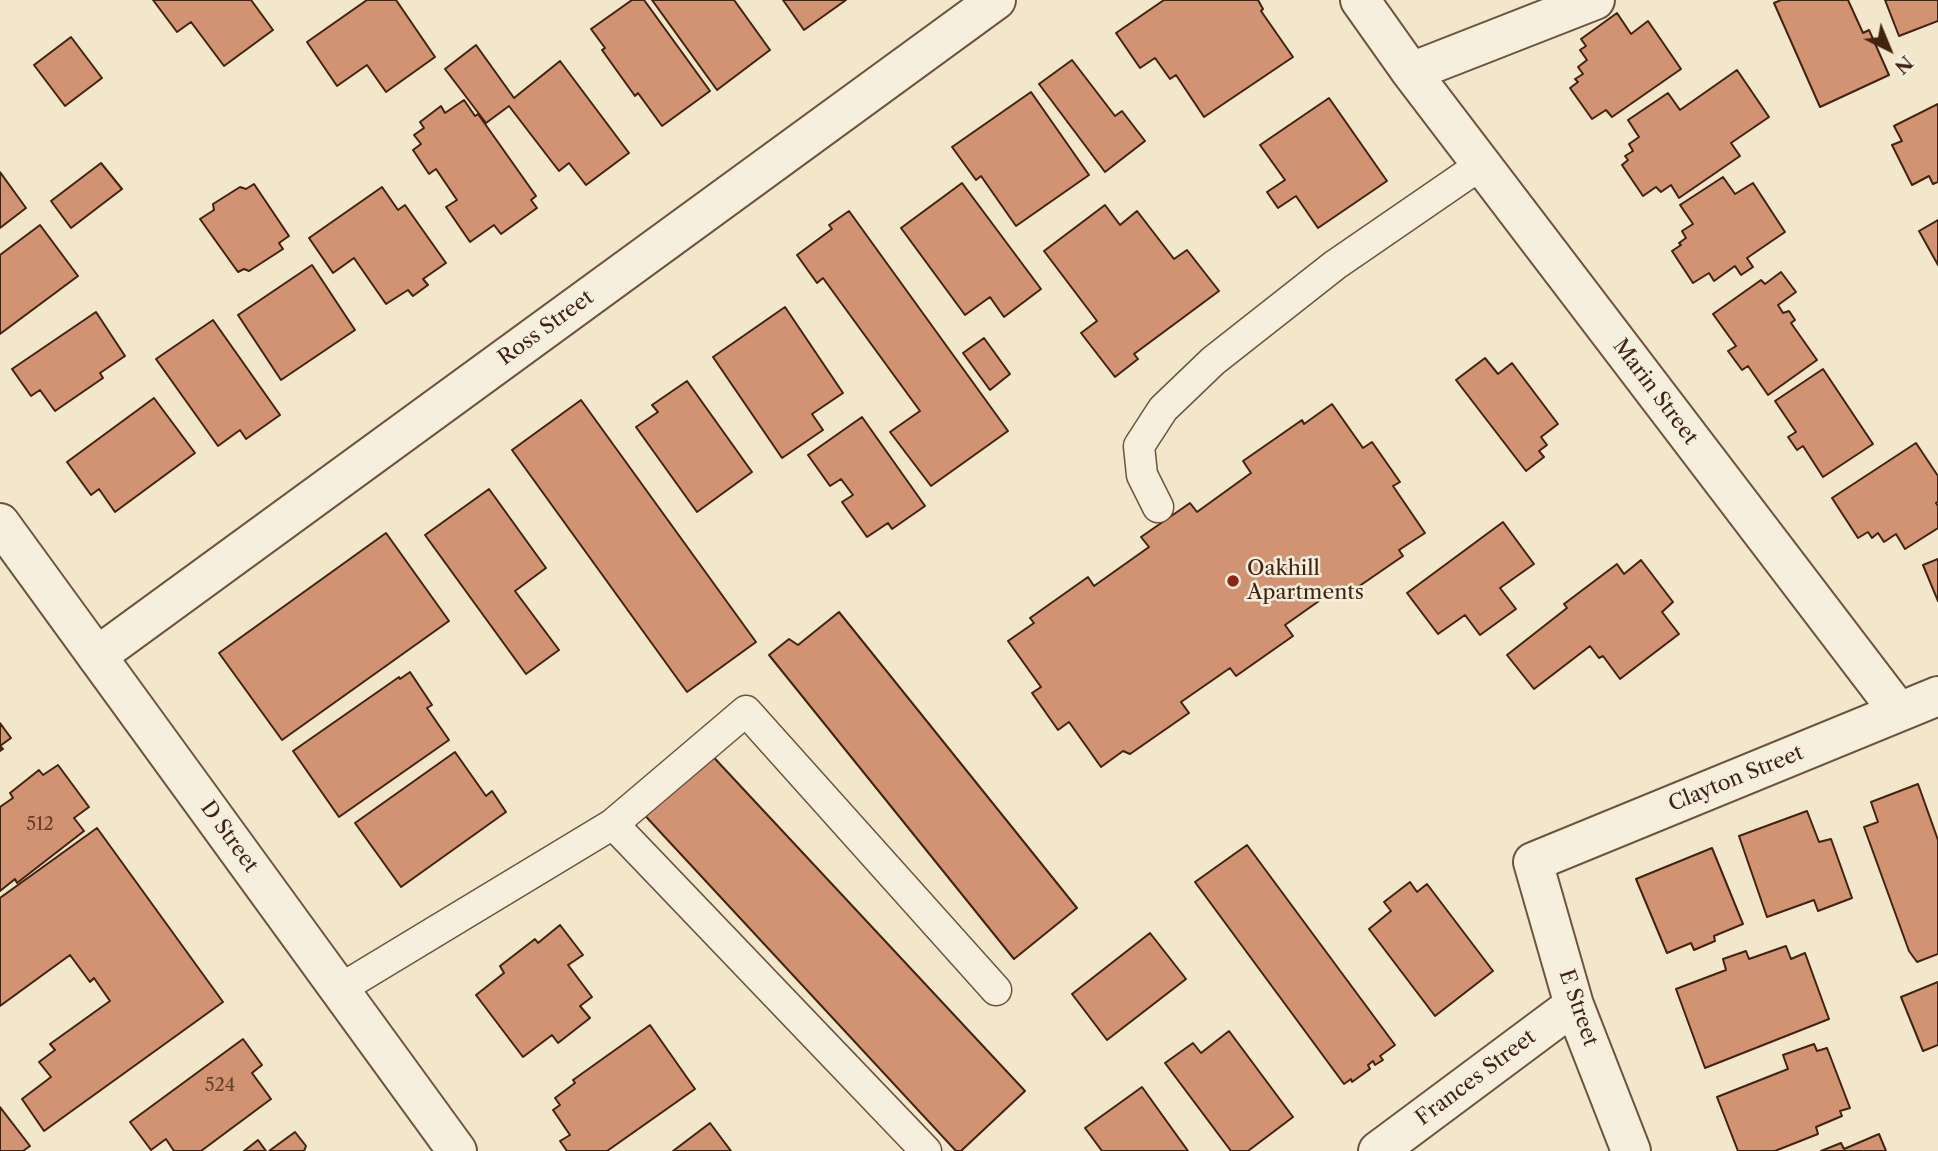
<!DOCTYPE html>
<style>
body{margin:0}
#map{position:relative;width:1938px;height:1151px;overflow:hidden;background:#f2e6cb;font-family:"Libre Caslon Text",serif}
canvas{display:block}
.north{position:absolute;left:1854px;top:14px;width:70px;height:70px;-webkit-text-stroke:5px #f7efdd;paint-order:stroke;rotate:137deg;font-size:19px;font-weight:700;line-height:28px;text-align:center;color:#412310}
.north::after{content:'';display:block;margin:auto;width:24px;height:32px;background:#412310;clip-path:polygon(50% 0,100% 100%,50% 72%,0 100%)}
</style>
<div id="map">
<canvas width="1938" height="1151"></canvas>
<div class="north">N</div>
</div>
<script>
const context = document.querySelector('canvas').getContext('2d');
context.lineJoin = 'round';
function fillPath(path, color) {
  context.fillStyle = color;
  context.fill(path, 'evenodd');
}
function strokePath(path, color, width, dash) {
  context.strokeStyle = color;
  context.lineWidth = width;
  context.lineCap = dash ? 'butt' : 'round';
  context.setLineDash(dash || []);
  context.stroke(path);
}
function drawText(font, color, halo, rows, align = 'center') {
  context.font = font + ' "Libre Caslon Text",serif';
  context.lineWidth = 5;
  context.setLineDash([]);
  context.textBaseline = 'middle';
  context.strokeStyle = halo;
  context.fillStyle = color;
  for (const [text, x, y, turn = 0] of rows) {
    context.save();
    context.translate(x, y);
    context.rotate((+turn || 0) * Math.PI / 180);
    context.textAlign = isNaN(turn) ? turn : align;
    if (halo) context.strokeText(text, 0, 0);
    context.fillText(text, 0, 0);
    context.restore();
  }
}
const building = new Path2D(`
 M 153,0 L 251,0 L 273,30 L 224,66 L 191,22 L 177,32 Z
 M 367,0 L 396,0 L 435,57 L 386,92 L 367,65 L 337,86 L 307,42 Z
 M 632,0 L 644,0 L 710,91 L 662,126 L 638,93 L 635,96 L 602,50 L 605,48 L 591,29 Z
 M 652,0 L 734,0 L 770,50 L 717,90 Z
 M 783,0 L 846,0 L 804,30 Z
 M 1164,0 L 1258,0 L 1263,9 L 1261,11 L 1293,57 L 1204,117 L 1176,75 L 1170,79 L 1155,58 L 1140,68 L 1116,33 Z
 M 1781,0 L 1848,0 L 1863,33 L 1869,30 L 1889,75 L 1820,107 L 1774,3 Z
 M 1885,0 L 1938,0 L 1938,21 L 1899,36 Z
 M 1617,13 L 1631,34 L 1648,21 L 1681,69 L 1612,117 L 1606,110 L 1592,119 L 1570,88 L 1578,82 L 1575,79 L 1583,74 L 1578,67 L 1587,60 L 1580,50 L 1586,46 L 1581,39 Z
 M 71,37 L 102,78 L 65,106 L 34,65 Z
 M 476,45 L 514,98 L 560,61 L 629,153 L 586,185 L 569,163 L 559,171 L 509,106 L 486,123 L 445,69 Z
 M 1072,60 L 1115,116 L 1122,111 L 1145,141 L 1105,172 L 1039,84 Z
 M 1737,70 L 1769,117 L 1731,143 L 1740,156 L 1679,198 L 1671,185 L 1661,192 L 1656,187 L 1643,196 L 1622,165 L 1628,160 L 1625,156 L 1633,151 L 1629,144 L 1639,137 L 1628,120 L 1668,93 L 1680,110 Z
 M 1031,92 L 1089,175 L 1016,226 L 981,176 L 976,180 L 952,147 Z
 M 1329,98 L 1387,181 L 1318,228 L 1296,196 L 1278,208 L 1267,192 L 1285,180 L 1260,145 Z
 M 464,100 L 475,116 L 478,114 L 536,196 L 531,200 L 537,208 L 501,234 L 494,225 L 470,242 L 446,207 L 457,200 L 436,169 L 429,174 L 413,150 L 421,144 L 414,135 L 424,128 L 420,122 L 441,106 L 445,113 Z
 M 1938,104 L 1938,182 L 1933,184 L 1929,176 L 1912,185 L 1892,145 L 1902,141 L 1894,126 Z
 M 101,163 L 122,189 L 71,228 L 51,201 Z
 M 0,172 L 26,208 L 0,228 Z
 M 1723,177 L 1735,194 L 1753,183 L 1785,232 L 1747,258 L 1753,267 L 1741,275 L 1735,266 L 1714,281 L 1709,273 L 1693,283 L 1672,251 L 1681,245 L 1679,243 L 1686,238 L 1682,231 L 1693,224 L 1680,205 Z
 M 962,183 L 1041,289 L 1004,317 L 990,297 L 965,315 L 901,228 Z
 M 254,184 L 289,236 L 279,243 L 283,249 L 249,271 L 244,269 L 238,272 L 200,219 L 214,210 L 213,204 L 240,187 L 246,189 Z
 M 382,187 L 398,210 L 405,205 L 446,263 L 423,279 L 428,285 L 413,296 L 408,290 L 386,304 L 354,258 L 333,273 L 309,238 Z
 M 1105,205 L 1120,225 L 1137,211 L 1174,259 L 1187,250 L 1219,291 L 1134,354 L 1138,359 L 1115,377 L 1081,333 L 1097,321 L 1044,251 Z
 M 849,211 L 1008,431 L 931,486 L 890,432 L 920,411 L 823,278 L 817,283 L 797,255 L 832,229 L 829,225 Z
 M 1938,220 L 1938,265 L 1919,231 Z
 M 40,225 L 78,276 L 0,334 L 0,255 Z
 M 312,265 L 355,330 L 281,380 L 238,315 Z
 M 1781,272 L 1796,292 L 1778,305 L 1783,313 L 1789,311 L 1795,320 L 1791,323 L 1817,360 L 1768,395 L 1748,366 L 1742,370 L 1728,351 L 1736,346 L 1713,314 L 1761,280 L 1765,284 Z
 M 785,307 L 843,393 L 812,414 L 823,430 L 782,458 L 713,357 Z
 M 96,312 L 125,356 L 100,373 L 103,378 L 55,411 L 40,390 L 31,396 L 12,369 Z
 M 213,320 L 280,415 L 246,439 L 240,430 L 218,446 L 156,359 Z
 M 984,338 L 1010,374 L 990,390 L 963,353 Z
 M 1485,358 L 1498,374 L 1512,363 L 1558,424 L 1541,437 L 1547,445 L 1539,451 L 1544,457 L 1526,471 L 1456,380 Z
 M 1823,369 L 1873,444 L 1823,477 L 1803,446 L 1797,450 L 1788,437 L 1796,432 L 1775,401 Z
 M 687,381 L 752,472 L 697,512 L 636,427 L 658,412 L 652,405 Z
 M 154,398 L 195,453 L 115,512 L 99,489 L 91,495 L 67,462 Z
 M 581,400 L 756,642 L 687,692 L 512,450 Z
 M 1332,404 L 1363,448 L 1372,442 L 1400,482 L 1393,486 L 1425,533 L 1399,550 L 1403,556 L 1342,598 L 1336,589 L 1285,625 L 1293,636 L 1236,676 L 1230,668 L 1181,702 L 1189,713 L 1130,754 L 1123,751 L 1101,767 L 1069,722 L 1058,730 L 1032,693 L 1041,687 L 1008,641 L 1034,623 L 1030,618 L 1088,577 L 1094,586 L 1149,547 L 1141,537 L 1190,503 L 1197,512 L 1251,473 L 1243,461 L 1302,420 L 1304,424 Z
 M 862,417 L 925,506 L 892,529 L 888,523 L 867,537 L 842,502 L 853,495 L 841,479 L 830,486 L 808,455 Z
 M 1916,443 L 1938,476 L 1938,502 L 1936,503 L 1938,506 L 1938,528 L 1905,549 L 1896,534 L 1884,542 L 1878,533 L 1872,538 L 1868,532 L 1858,538 L 1832,498 Z
 M 489,489 L 546,568 L 515,591 L 559,650 L 526,674 L 425,535 Z
 M 1503,522 L 1534,564 L 1500,588 L 1516,609 L 1480,635 L 1465,615 L 1438,634 L 1407,593 Z
 M 386,533 L 449,621 L 282,740 L 219,653 Z
 M 1938,559 L 1938,601 L 1923,565 Z
 M 1641,560 L 1673,602 L 1662,612 L 1679,634 L 1620,679 L 1603,656 L 1599,658 L 1590,646 L 1534,689 L 1507,655 L 1567,608 L 1564,604 L 1617,564 L 1624,574 Z
 M 839,612 L 1077,908 L 1014,959 L 769,655 L 789,639 L 798,645 Z
 M 410,672 L 432,705 L 427,708 L 449,740 L 339,817 L 293,751 L 399,677 L 400,679 Z
 M 0,723 L 11,738 L 0,746 L 3,749 L 0,751 Z
 M 705,748 L 1025,1091 L 961,1151 L 956,1151 L 638,808 Z
 M 455,752 L 486,796 L 492,791 L 506,812 L 401,887 L 355,823 Z
 M 58,765 L 89,807 L 74,818 L 84,831 L 17,883 L 15,879 L 0,891 L 0,807 L 13,798 L 10,793 L 39,770 L 43,775 Z
 M 1918,784 L 1938,840 L 1938,954 L 1917,962 L 1909,951 L 1864,827 L 1878,822 L 1871,802 Z
 M 1807,811 L 1819,842 L 1831,839 L 1852,898 L 1818,911 L 1814,900 L 1767,917 L 1739,836 Z
 M 97,828 L 223,1002 L 44,1131 L 22,1099 L 51,1077 L 39,1062 L 55,1050 L 50,1044 L 110,1001 L 94,978 L 90,982 L 70,955 L 0,1006 L 0,898 Z
 M 1247,845 L 1395,1045 L 1380,1056 L 1383,1060 L 1375,1065 L 1373,1061 L 1368,1065 L 1370,1069 L 1352,1082 L 1351,1079 L 1344,1084 L 1195,882 Z
 M 1712,848 L 1743,924 L 1714,936 L 1715,941 L 1694,950 L 1691,943 L 1667,953 L 1636,879 Z
 M 1410,882 L 1417,892 L 1427,884 L 1493,971 L 1435,1016 L 1369,929 L 1391,911 L 1384,902 Z
 M 560,925 L 583,955 L 568,965 L 592,997 L 580,1006 L 590,1018 L 558,1043 L 552,1035 L 523,1057 L 476,995 L 504,973 L 500,966 L 535,939 L 538,943 Z
 M 1150,933 L 1186,979 L 1107,1040 L 1072,994 Z
 M 1786,946 L 1791,959 L 1805,953 L 1829,1019 L 1705,1068 L 1676,989 L 1726,970 L 1723,959 L 1746,951 L 1749,959 Z
 M 1938,982 L 1938,1045 L 1923,1051 L 1901,997 Z
 M 650,1025 L 695,1089 L 607,1151 L 567,1151 L 560,1141 L 570,1135 L 553,1110 L 560,1105 L 555,1098 L 575,1083 L 573,1080 Z
 M 1229,1031 L 1293,1117 L 1248,1151 L 1231,1151 L 1165,1063 L 1193,1043 L 1201,1053 Z
 M 243,1039 L 262,1065 L 252,1073 L 271,1099 L 201,1151 L 174,1151 L 166,1139 L 151,1150 L 130,1122 Z
 M 1814,1044 L 1817,1051 L 1827,1048 L 1850,1108 L 1840,1111 L 1842,1116 L 1816,1127 L 1818,1134 L 1775,1151 L 1738,1151 L 1717,1097 L 1788,1069 L 1783,1055 Z
 M 1142,1087 L 1188,1151 L 1102,1151 L 1085,1128 Z
 M 0,1107 L 30,1146 L 23,1151 L 0,1151 Z
 M 710,1123 L 731,1151 L 673,1151 Z
 M 295,1132 L 306,1146 L 304,1151 L 269,1151 Z
 M 1879,1134 L 1886,1151 L 1821,1151 L 1841,1143 L 1844,1149 Z
 M 258,1140 L 266,1151 L 244,1151 Z`);
const service = new Path2D(`
 M 1158,507 L 1142,475 L 1139,446 L 1163,409 L 1213,361 L 1335,265 L 1482,164
 M 613,824 L 746,711 L 996,990
 M 340,989 L 613,824 L 926,1151`);
const minor = new Path2D(`
 M 1360,0 L 1411,72 L 1899,712
 M 1411,72 L 1595,0
 M 97,656 L 996,0
 M 1378,1151 L 1574,1005
 M 1631,1151 L 1574,1005 L 1533,862 L 1938,696`);
const tertiary = new Path2D(`
 M 0,523 L 457,1151`);
const markers = [
 [1233,581,7,"#8f2418"]
];
const numberNames = [
 ["512",40,825],
 ["524",220,1086]
];
const streetNames = [
 ["Ross Street",546,328,-36],
 ["Marin Street",1655,392,53],
 ["Clayton Street",1736,779,-22],
 ["D Street",229,837,54],
 ["E Street",1578,1008,71],
 ["Frances Street",1476,1078,-37]
];
const poiNames = [
 ["Oakhill",1247,569],
 ["Apartments",1247,593]
];
fillPath(building, '#d29372');
strokePath(building, '#412310', 2);
strokePath(service, '#6d543f', 33);
strokePath(minor, '#6d543f', 42);
strokePath(tertiary, '#6d543f', 42);
strokePath(service, '#f7efdd', 30);
strokePath(minor, '#f7efdd', 38);
strokePath(tertiary, '#f7efdd', 38);
for (const [x, y, r, color] of markers) {
  const dot = new Path2D();
  dot.arc(x, y, r, 0, 2 * Math.PI);
  context.fillStyle = color;
  context.fill(dot);
  strokePath(dot, '#f7efdd', 2.5);
}
drawText('18px', '#653f28', null, numberNames);
drawText('21px', '#412310', '#f7efdd', streetNames);
drawText('21px', '#412310', '#f7efdd', poiNames, 'left');
</script>
